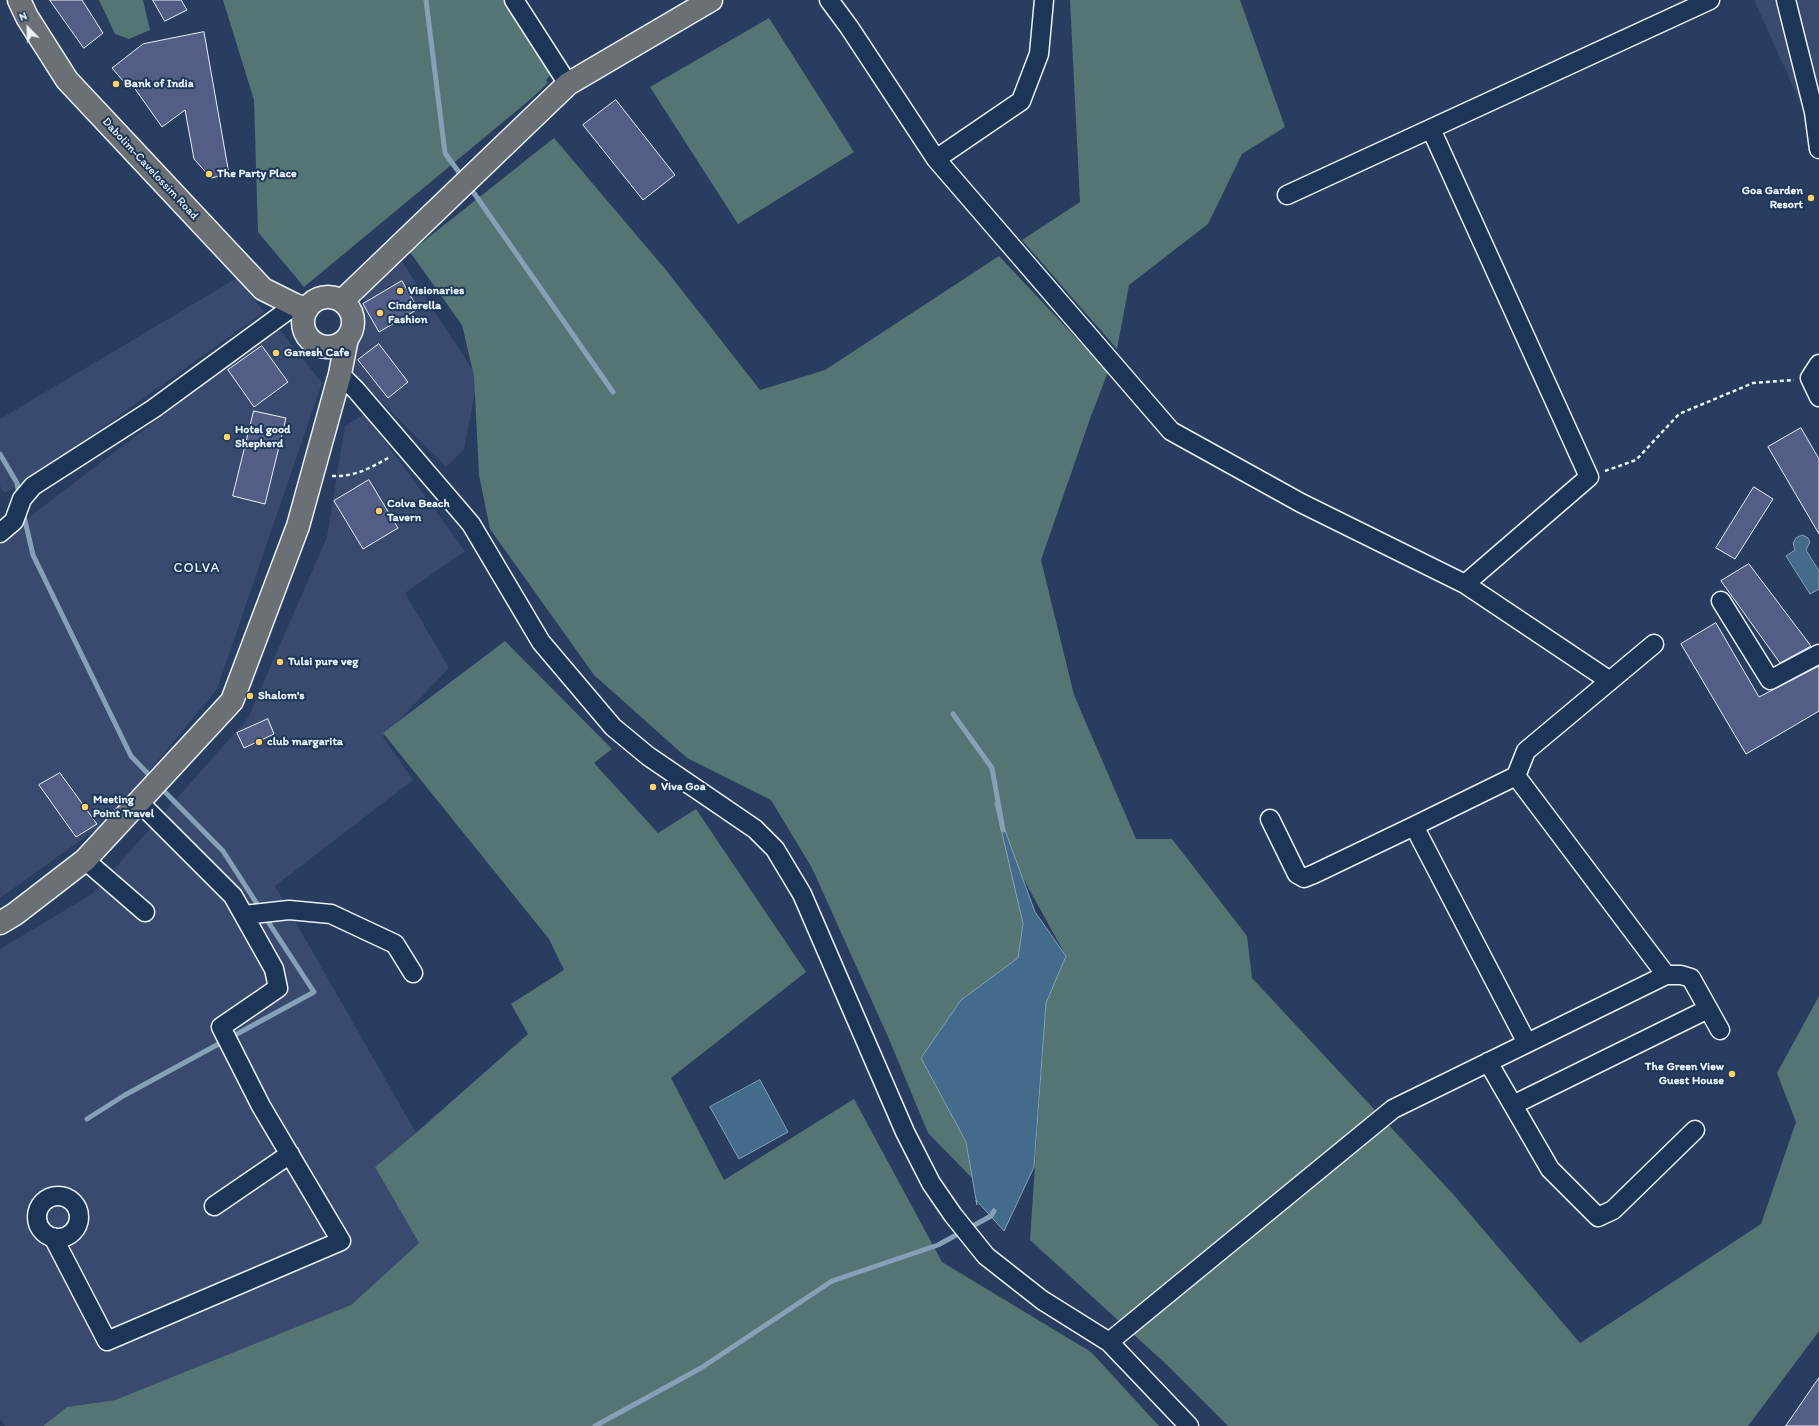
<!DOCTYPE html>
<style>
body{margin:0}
#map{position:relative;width:1819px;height:1426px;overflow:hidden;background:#283d60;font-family:Itim,sans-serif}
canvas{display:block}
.north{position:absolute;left:8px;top:8px;width:40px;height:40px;-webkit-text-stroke:3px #1d3557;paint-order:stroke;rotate:337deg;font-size:11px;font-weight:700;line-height:16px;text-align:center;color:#e8f1f8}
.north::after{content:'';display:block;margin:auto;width:14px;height:18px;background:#e8f1f8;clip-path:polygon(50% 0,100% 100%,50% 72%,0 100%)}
</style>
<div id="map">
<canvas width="1819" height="1426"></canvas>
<div class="north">N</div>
</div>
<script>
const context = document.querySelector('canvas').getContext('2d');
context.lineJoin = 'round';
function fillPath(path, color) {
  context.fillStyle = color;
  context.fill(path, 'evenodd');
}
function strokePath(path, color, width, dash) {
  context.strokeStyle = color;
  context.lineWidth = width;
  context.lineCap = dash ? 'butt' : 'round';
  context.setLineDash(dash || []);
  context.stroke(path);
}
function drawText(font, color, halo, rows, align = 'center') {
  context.font = font + ' Itim,sans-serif';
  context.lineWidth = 4;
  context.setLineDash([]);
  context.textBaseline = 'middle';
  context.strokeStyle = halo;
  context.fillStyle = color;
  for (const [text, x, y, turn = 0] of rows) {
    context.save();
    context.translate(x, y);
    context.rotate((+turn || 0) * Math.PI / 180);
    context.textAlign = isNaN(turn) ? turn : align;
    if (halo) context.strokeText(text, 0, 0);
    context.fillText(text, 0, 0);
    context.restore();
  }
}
const built = new Path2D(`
 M 1754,0 L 1819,0 L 1819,144 Z
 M 401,260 L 478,378 L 464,449 L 446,467 L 354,374 L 364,297 Z
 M 237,278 L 264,312 L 29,480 L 4,493 L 0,486 L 0,419 Z
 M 278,328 L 322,383 L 217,689 L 109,820 L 0,898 L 0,537 L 20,524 Z
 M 365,414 L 465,551 L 405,593 L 449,668 L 383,737 L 413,780 L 275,886 L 416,1133 L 375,1167 L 419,1243 L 351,1305 L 115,1400 L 67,1407 L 43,1426 L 5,1426 L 0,1419 L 0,949 L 92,894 L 248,718 L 327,537 L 345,426 Z`);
const green = new Path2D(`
 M 99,0 L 143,0 L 150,30 L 129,39 L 115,34 Z
 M 223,0 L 508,0 L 554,70 L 546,80 L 548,83 L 532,98 L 304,287 L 258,232 L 254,100 Z
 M 1070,0 L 1240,0 L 1285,127 L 1242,154 L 1208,224 L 1129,285 L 1117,349 L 1022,240 L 1080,202 Z
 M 769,18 L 854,152 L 738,224 L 650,87 Z
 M 554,138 L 666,270 L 760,390 L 825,370 L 999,256 L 1108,372 L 1091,416 L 1041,560 L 1074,695 L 1136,839 L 1172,839 L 1247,936 L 1252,978 L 1452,1193 L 1580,1343 L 1761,1224 L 1796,1122 L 1777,1073 L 1819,996 L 1819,1331 L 1748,1426 L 1228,1426 L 1166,1364 L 1030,1240 L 1046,1003 L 1066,956 L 1008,851 L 1023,924 L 1018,958 L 961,1000 L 921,1058 L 966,1142 L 972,1178 L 928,1133 L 889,1039 L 812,868 L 771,800 L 687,758 L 594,675 L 490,529 L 479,475 L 474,376 L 462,325 L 410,252 Z
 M 505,641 L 612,749 L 594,763 L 658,833 L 696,809 L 806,972 L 671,1078 L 724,1180 L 854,1099 L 942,1262 L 1091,1352 L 1159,1426 L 43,1426 L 67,1407 L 115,1400 L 351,1305 L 419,1243 L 375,1167 L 416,1133 L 528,1034 L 511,1004 L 564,970 L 549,939 L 383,733 Z`);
const water = new Path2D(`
 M 1803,535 L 1808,538 L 1810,542 L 1806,550 L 1819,571 L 1819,589 L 1810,594 L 1786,556 L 1795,550 L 1793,543 L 1796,538 Z
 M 995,803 L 1035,912 L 1066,956 L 1046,1003 L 1034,1167 L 1004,1231 L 976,1200 L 977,1205 L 966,1142 L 921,1058 L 961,1000 L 1018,958 L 1023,924 Z
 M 760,1080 L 788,1132 L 739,1159 L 710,1107 Z`);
const stream = new Path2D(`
 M 426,0 L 445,153 L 463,178
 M 469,186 L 613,392
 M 0,454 L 17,483 L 19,495
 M 23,512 L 33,555 L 131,756 L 153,779
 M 953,714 L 992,768 L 1003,830
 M 160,787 L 223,851 L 261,910
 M 87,1119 L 125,1095 L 314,992 L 265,917
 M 595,1426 L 701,1368 L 832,1281 L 938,1245 L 991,1216 L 994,1211`);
const building = new Path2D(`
 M 50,0 L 82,0 L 103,33 L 84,48 Z
 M 153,0 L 181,0 L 187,10 L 165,21 Z
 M 204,32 L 229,174 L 211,178 L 194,159 L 185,110 L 162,127 L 133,86 L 130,89 L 112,68 L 143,44 Z
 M 616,100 L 675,175 L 643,200 L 583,125 Z
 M 402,281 L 418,309 L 379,332 L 363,304 Z
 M 379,344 L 408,382 L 388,398 L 358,360 Z
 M 262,346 L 288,382 L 254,407 L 228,370 Z
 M 254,411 L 286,418 L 265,504 L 233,496 Z
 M 1801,428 L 1819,459 L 1819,534 L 1768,447 Z
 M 369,480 L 398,528 L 363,549 L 334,501 Z
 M 1754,487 L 1773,499 L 1735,559 L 1716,548 Z
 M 1749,564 L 1811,646 L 1780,663 L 1721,581 Z
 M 1716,623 L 1759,697 L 1819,666 L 1819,711 L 1746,754 L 1681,644 Z
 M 268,719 L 274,734 L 244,748 L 237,733 Z
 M 60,773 L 97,824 L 76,837 L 39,785 Z
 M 1819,1378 L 1819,1426 L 1786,1426 Z`);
const path = new Path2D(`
 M 1605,471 L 1636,460 L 1679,414 L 1753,383 L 1794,380
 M 332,476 C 355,477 370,468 390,457`);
const minor = new Path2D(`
 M 514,0 L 568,84
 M 829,0 L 849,27 L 936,159 L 1171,431 L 1301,503 L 1465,584 L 1610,681
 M 1786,0 L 1814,112
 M 1819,110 L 1814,112 L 1819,149
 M 1431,129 L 1589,477 L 1465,584
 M 936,159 L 1021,101 L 1039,54 L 1044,0
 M 1287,195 L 1710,0
 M 1819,364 L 1810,378 L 1819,397
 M 340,374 L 356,390 L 471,524 L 541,642 L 613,727 L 648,756 L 755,829 L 775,849 L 802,894 L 905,1132 L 931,1183 L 953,1215 L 986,1256 L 1042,1300 L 1109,1342 L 1189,1426
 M 0,533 L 14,521 L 22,499 L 33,486 L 153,409 L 295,305
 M 1721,601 L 1770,680 L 1819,654
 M 1516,776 L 1526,751 L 1654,644
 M 1270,819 L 1297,874 L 1304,878 L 1314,874 L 1414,826
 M 85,860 L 145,912
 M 244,915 L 289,910 L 331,914 L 395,944 L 413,973
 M 1666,975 L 1681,975 L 1691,978 L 1720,1030
 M 1488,1062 L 1550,1169 L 1598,1217 L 1613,1210 L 1695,1130
 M 1513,1105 L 1708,1009
 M37 1217a21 21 0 1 1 42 0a21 21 0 1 1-42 0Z
 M 214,1206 L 290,1154
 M 53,1237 L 107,1341 L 341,1241 L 261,1106 L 221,1027 L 278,988 L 274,969 L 233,896 L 139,802
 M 1109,1342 L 1393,1109 L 1666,975 L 1516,776 L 1414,826 L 1527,1043`);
const major = new Path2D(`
 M 19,0 L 27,17 L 67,80 L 263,289 L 295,305 L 307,309
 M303 322a25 25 0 1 1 50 0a25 25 0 1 1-50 0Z
 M 342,301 L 568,84 L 711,0
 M 0,923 L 15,914 L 85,860 L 232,701 L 298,526 L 340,374 L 347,338`);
const markers = [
 [116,84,4,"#ffd166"],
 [209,174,4,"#ffd166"],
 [1811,198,4,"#ffd166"],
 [400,291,4,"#ffd166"],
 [380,313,4,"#ffd166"],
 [276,353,4,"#ffd166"],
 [227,437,4,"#ffd166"],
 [379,511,4,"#ffd166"],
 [280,662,4,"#ffd166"],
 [250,696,4,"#ffd166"],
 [259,742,4,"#ffd166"],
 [653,787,4,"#ffd166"],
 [85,807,4,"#ffd166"],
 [1732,1074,4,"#ffd166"]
];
const poiNames = [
 ["Bank of India",124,84],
 ["The Party Place",217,174],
 ["Goa Garden",1803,191,"right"],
 ["Resort",1803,205,"right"],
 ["Visionaries",408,291],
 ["Cinderella",388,306],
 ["Fashion",388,320],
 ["Ganesh Cafe",284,353],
 ["Hotel good",235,430],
 ["Shepherd",235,444],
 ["Colva Beach",387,504],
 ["Tavern",387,518],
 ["Tulsi pure veg",288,662],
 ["Shalom's",258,696],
 ["club margarita",267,742],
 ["Viva Goa",661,787],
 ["Meeting",93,800],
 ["Point Travel",93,814],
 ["The Green View",1724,1067,"right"],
 ["Guest House",1724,1081,"right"]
];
const streetNames = [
 ["Dabolim-Cavelossim Road",150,169,47]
];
const quarterNames = [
 ["COLVA",197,568]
];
fillPath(built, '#394a6e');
fillPath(green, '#557574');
fillPath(water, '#446b8b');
strokePath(water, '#86a1b7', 1);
strokePath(stream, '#86a1b7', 5);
fillPath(building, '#535e86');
strokePath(building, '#e8f1f8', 1);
strokePath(minor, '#e8f1f8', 21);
strokePath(major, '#e8f1f8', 25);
strokePath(path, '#e8f1f8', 2.5, [4, 3]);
strokePath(minor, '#1d3557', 18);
strokePath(major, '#6a7074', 22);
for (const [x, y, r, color] of markers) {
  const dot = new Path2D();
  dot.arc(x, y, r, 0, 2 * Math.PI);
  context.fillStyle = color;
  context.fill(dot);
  strokePath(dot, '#1d3557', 1.5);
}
drawText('bold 12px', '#e8f1f8', '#1d3557', poiNames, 'left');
drawText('12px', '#e8f1f8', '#1d3557', streetNames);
context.letterSpacing = '1px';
drawText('14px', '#e8f1f8', '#1d3557', quarterNames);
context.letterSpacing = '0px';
</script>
